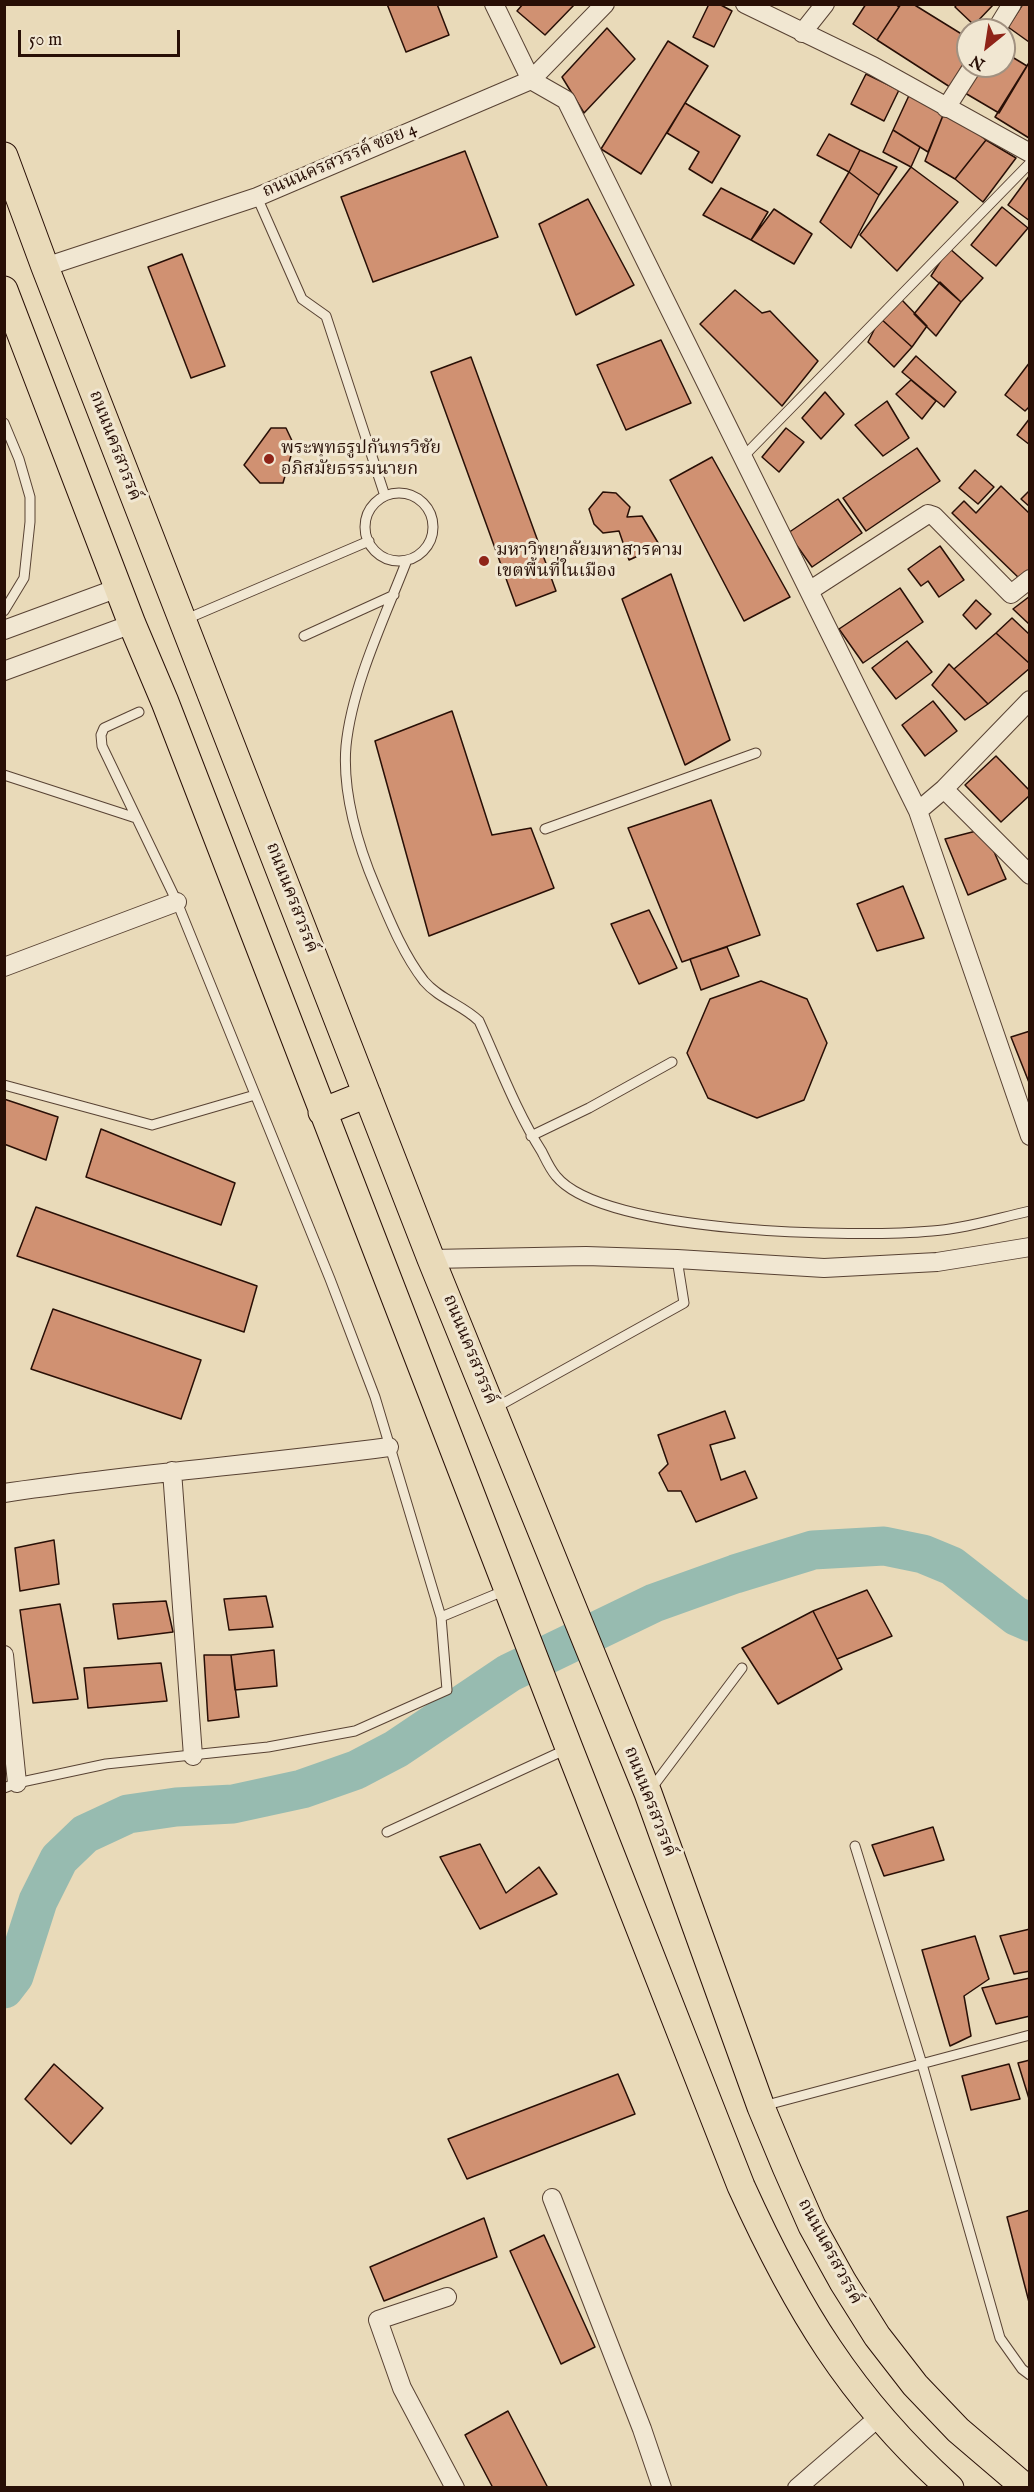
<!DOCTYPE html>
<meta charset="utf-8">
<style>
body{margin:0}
#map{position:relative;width:1034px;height:2492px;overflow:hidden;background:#e9dab9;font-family:"IM FELL English",serif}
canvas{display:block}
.frame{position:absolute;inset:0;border:6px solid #280f06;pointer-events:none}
.north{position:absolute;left:956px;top:18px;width:60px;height:60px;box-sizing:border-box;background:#f1e7d2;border:2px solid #a19180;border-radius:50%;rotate:210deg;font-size:16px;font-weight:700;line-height:24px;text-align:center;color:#280f06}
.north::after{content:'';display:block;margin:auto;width:21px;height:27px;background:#8f2418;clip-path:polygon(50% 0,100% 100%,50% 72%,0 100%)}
.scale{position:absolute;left:18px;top:30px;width:162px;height:27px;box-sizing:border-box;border:3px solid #280f06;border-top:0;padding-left:8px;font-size:18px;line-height:21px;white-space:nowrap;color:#280f06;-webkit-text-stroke:4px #f1e7d2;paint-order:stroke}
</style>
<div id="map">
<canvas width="1034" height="2492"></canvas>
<div class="frame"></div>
<div class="north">N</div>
<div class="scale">50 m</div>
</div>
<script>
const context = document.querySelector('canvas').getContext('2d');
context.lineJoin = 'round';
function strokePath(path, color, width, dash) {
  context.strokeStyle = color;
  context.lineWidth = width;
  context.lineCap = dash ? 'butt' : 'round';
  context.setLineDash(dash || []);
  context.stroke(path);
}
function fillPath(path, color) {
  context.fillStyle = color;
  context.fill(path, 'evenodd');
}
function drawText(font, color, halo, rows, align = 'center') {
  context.font = font + ' "IM FELL English","Noto Serif Thai",serif';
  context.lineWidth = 6;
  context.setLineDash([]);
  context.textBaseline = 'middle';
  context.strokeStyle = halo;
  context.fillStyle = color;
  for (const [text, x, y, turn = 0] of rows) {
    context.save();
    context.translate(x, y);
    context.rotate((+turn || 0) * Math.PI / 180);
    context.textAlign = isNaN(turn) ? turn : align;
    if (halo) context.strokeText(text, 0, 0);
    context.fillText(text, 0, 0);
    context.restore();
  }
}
const river = new Path2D(`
 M 4,1989 L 14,1976 L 38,1901 L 59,1859 L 85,1834 L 128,1814 L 176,1807 L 233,1804 L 302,1789 L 356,1770 L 396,1749 L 509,1673 L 654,1603 L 735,1574 L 813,1550 L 884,1546 L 923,1554 L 952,1566 L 1016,1616 L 1030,1622`);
const building = new Path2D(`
 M 387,4 L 437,4 L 449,35 L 406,52 Z
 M 523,4 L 575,4 L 545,35 L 517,11 Z
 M 709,4 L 719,4 L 732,11 L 714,47 L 693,37 Z
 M 866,4 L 895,4 L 899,7 L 877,40 L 853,24 Z
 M 901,4 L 913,4 L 968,38 L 968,56 L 950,87 L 877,40 Z
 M 957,4 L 994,4 L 974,25 L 955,7 Z
 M 1023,4 L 1030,4 L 1029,42 L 1008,27 Z
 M 607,28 L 635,59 L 584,113 L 562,77 Z
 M 668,41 L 708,66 L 641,174 L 601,149 Z
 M 1004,52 L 1027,66 L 999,113 L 965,93 L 981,66 L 1004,66 Z
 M 1030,61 L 1030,137 L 1029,138 L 995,117 Z
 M 866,74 L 899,90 L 884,121 L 851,104 Z
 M 912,89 L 946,108 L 928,152 L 893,130 Z
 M 685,103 L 740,136 L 712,183 L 689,169 L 699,152 L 667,133 Z
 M 946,108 L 986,140 L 955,179 L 925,161 Z
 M 893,130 L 920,147 L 911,167 L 883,152 Z
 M 829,134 L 860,150 L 849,172 L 817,155 Z
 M 986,140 L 1016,158 L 983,202 L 955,179 Z
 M 860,150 L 897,167 L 879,195 L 849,172 Z
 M 465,151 L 498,237 L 373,282 L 341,197 Z
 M 911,167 L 958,202 L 897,271 L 860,235 Z
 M 849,172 L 879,195 L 851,248 L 820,222 Z
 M 1030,175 L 1030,221 L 1008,205 Z
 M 721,188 L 768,212 L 751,240 L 703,215 Z
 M 588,199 L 634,285 L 576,315 L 539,224 Z
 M 1002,207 L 1028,228 L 996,266 L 971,245 Z
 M 774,209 L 812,234 L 794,264 L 751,240 Z
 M 949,248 L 983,278 L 961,302 L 931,276 Z
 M 182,254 L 225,366 L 191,378 L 148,267 Z
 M 940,282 L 961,302 L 936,336 L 914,314 Z
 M 735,290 L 762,313 L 770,311 L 818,361 L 782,406 L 700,324 Z
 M 900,298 L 927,326 L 912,347 L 880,318 Z
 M 880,318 L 912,347 L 894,367 L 868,342 Z
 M 661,340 L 691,403 L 626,430 L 597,365 Z
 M 916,356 L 956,392 L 944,407 L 902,372 Z
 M 471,357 L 556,591 L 516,606 L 431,372 Z
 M 1030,362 L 1030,406 L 1025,411 L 1005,395 Z
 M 911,380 L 936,401 L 922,419 L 896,394 Z
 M 825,392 L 844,414 L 821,439 L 802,418 Z
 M 887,401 L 909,438 L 883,456 L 855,425 Z
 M 1030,418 L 1030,445 L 1017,435 Z
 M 271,428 L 286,428 L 294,445 L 283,483 L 260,483 L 244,465 Z
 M 786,428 L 804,442 L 779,472 L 762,457 Z
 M 917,448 L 940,481 L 866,531 L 843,498 Z
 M 712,457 L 790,597 L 744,621 L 670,480 Z
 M 975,470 L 994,487 L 978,504 L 959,488 Z
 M 1001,486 L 1030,514 L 1030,573 L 1022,581 L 952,513 L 964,501 L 976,513 Z
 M 1030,490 L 1030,507 L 1021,499 Z
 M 603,492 L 616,493 L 630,507 L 627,517 L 642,516 L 660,546 L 629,560 L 619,531 L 603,533 L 594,524 L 589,509 Z
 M 838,499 L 862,533 L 812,567 L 788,533 Z
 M 940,546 L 964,580 L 939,597 L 928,581 L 921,586 L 908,569 Z
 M 671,574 L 730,740 L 685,765 L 622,599 Z
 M 900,588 L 923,622 L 863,663 L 839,629 Z
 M 1030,596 L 1030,625 L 1013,609 Z
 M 976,600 L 991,614 L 976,629 L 963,615 Z
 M 1012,618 L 1030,635 L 1030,664 L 996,633 Z
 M 996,633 L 1030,664 L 1030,668 L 988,704 L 954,669 Z
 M 907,641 L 932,672 L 896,699 L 872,668 Z
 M 949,664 L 988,704 L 965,720 L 932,685 Z
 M 933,701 L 957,731 L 925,756 L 902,725 Z
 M 452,711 L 492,835 L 531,828 L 554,888 L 429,936 L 375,741 Z
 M 996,756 L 1030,791 L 1030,795 L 1001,822 L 965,785 Z
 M 711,800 L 760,935 L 682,962 L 628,828 Z
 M 984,829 L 1006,879 L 968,895 L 945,839 Z
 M 903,886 L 924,938 L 877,951 L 857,904 Z
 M 649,910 L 677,968 L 639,984 L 611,924 Z
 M 727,947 L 739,976 L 701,990 L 690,959 Z
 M 761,981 L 807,999 L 827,1043 L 804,1100 L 757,1118 L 708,1098 L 687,1053 L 710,999 Z
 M 1030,1031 L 1030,1085 L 1011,1037 Z
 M 4,1099 L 58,1117 L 46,1160 L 4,1144 Z
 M 101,1129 L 235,1183 L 221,1225 L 86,1177 Z
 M 36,1207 L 257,1286 L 244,1332 L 17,1256 Z
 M 53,1309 L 201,1360 L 181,1419 L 31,1369 Z
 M 725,1411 L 735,1438 L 710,1445 L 721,1480 L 745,1471 L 757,1498 L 696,1522 L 681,1491 L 668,1491 L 659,1473 L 668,1464 L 658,1435 Z
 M 54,1540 L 59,1584 L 20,1591 L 15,1548 Z
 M 867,1590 L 892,1636 L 837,1659 L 813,1611 Z
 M 266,1596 L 273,1627 L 229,1630 L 224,1599 Z
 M 166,1601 L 173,1632 L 118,1639 L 113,1604 Z
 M 60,1604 L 78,1699 L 33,1703 L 20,1610 Z
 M 813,1611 L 842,1669 L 778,1704 L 742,1648 Z
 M 274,1650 L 277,1686 L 235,1690 L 231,1655 Z
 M 204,1655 L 231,1655 L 239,1717 L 208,1721 Z
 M 161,1663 L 167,1701 L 88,1708 L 84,1668 Z
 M 933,1827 L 944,1860 L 884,1876 L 872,1845 Z
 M 480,1844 L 506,1893 L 539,1867 L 557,1894 L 480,1929 L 440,1857 Z
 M 1030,1929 L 1030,1971 L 1014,1974 L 1000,1936 Z
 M 975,1936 L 989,1979 L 964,1996 L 971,2036 L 950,2046 L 922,1950 Z
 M 1030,1978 L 1030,2016 L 996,2024 L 982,1988 Z
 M 1030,2060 L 1030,2102 L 1018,2063 Z
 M 54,2064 L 103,2108 L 71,2144 L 25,2099 Z
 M 1009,2064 L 1020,2099 L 971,2110 L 962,2076 Z
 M 618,2074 L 635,2114 L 467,2179 L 448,2139 Z
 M 1030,2210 L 1030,2306 L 1007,2217 Z
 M 484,2218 L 497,2257 L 384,2301 L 370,2267 Z
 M 544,2235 L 595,2347 L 561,2364 L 510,2251 Z
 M 508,2411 L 548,2488 L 493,2488 L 465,2435 Z`);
const lane = new Path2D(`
 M 257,197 L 302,299 L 326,316 L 385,496
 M 4,423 L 19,459 L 30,497 L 30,522 L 24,578 L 4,611
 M 743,457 L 1030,163
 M365 527a34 34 0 1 1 68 0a34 34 0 1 1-68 0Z
 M 407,560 C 385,617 352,685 346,746 C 342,792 358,846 376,888 C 389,919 403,954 424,981 C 439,999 463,1005 479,1021 C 499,1065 516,1111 542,1152 C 546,1160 550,1169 556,1176 C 603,1234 857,1238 932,1231 C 964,1229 998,1218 1030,1211
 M 184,620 L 369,541
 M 304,636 L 394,595
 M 139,712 L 104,728 L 101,735 L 102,746 L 177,902 L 330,1279 L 375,1397 L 441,1617
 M 4,775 L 136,818
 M 545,829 L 756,753
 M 4,1085 L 152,1125 L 255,1095
 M 531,1136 L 589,1108 L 672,1062
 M 495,1408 L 684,1303 L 677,1259
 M 4,1788 L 17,1783 L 106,1764 L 268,1747 L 355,1731 L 447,1690 L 441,1617 L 506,1590
 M 651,1789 L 742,1668
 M 387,1832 L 567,1749
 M 855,1846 L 922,2064 L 1000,2338 L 1022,2369 L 1030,2375
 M 763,2106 L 1030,2035`);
const street = new Path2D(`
 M 494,4 L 531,80 L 566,100 L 918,811 L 944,789 L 1030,700
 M 745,4 L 873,66 L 1030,153
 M 996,30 L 1012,4
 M 802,33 L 825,4
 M 946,108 L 973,66
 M 45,267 L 257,197 L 531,80 L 605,4
 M 809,591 L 928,514 L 934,516 L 1011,594 L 1030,579
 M 4,630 L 118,588
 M 4,671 L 132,624
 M 944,789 L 1030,875
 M 918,811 L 1030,1136
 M 4,967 L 177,902
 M 431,1259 L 586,1256 L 677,1259 L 824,1268 L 937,1262 L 1030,1247
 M 172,1471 L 193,1756
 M 4,1493 C 132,1474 261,1464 389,1447
 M 4,1655 L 17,1783
 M 552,2198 L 642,2429 L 662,2488
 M 447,2297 L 378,2320 L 402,2388 L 455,2488
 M 797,2488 L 879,2417`);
const primary = new Path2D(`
 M 4,156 L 45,267 L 431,1259 L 648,1793 L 761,2107 L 786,2167 L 812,2226 L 843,2282 L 877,2336 L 915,2385 L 958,2430 L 1026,2488
 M 4,290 L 132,624 L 165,702 L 569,1748 L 741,2186 C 796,2307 850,2398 950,2488
 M 322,1112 L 367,1094`);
const markers = [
 [269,459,6,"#8f2418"],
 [484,561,6,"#8f2418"]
];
const streetNames = [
 ["ถนนนครสวรรค์ ซอย 4",340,161,-23],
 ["ถนนนครสวรรค์",114,446,69],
 ["ถนนนครสวรรค์",291,898,69],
 ["ถนนนครสวรรค์",469,1350,68],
 ["ถนนนครสวรรค์",649,1802,69],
 ["ถนนนครสวรรค์",829,2252,62]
];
const poiNames = [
 ["พระพุทธรูปกันทรวิชัย",281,449],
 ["อภิสมัยธรรมนายก",281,470],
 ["มหาวิทยาลัยมหาสารคาม",496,551],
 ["เขตพื้นที่ในเมือง",496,572]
];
strokePath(river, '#97bbb0', 39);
fillPath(building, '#d09172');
strokePath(building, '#280f06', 1.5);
strokePath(lane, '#584233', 11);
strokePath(street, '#584233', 20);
strokePath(primary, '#280f06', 29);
strokePath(lane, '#f1e7d2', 9);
strokePath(street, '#f1e7d2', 18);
strokePath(primary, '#e9dab9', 27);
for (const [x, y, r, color] of markers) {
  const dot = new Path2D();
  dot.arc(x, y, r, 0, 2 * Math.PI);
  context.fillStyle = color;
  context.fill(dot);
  strokePath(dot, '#f1e7d2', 2);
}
drawText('18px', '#280f06', '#f1e7d2', streetNames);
drawText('18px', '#280f06', '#f1e7d2', poiNames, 'left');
</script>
